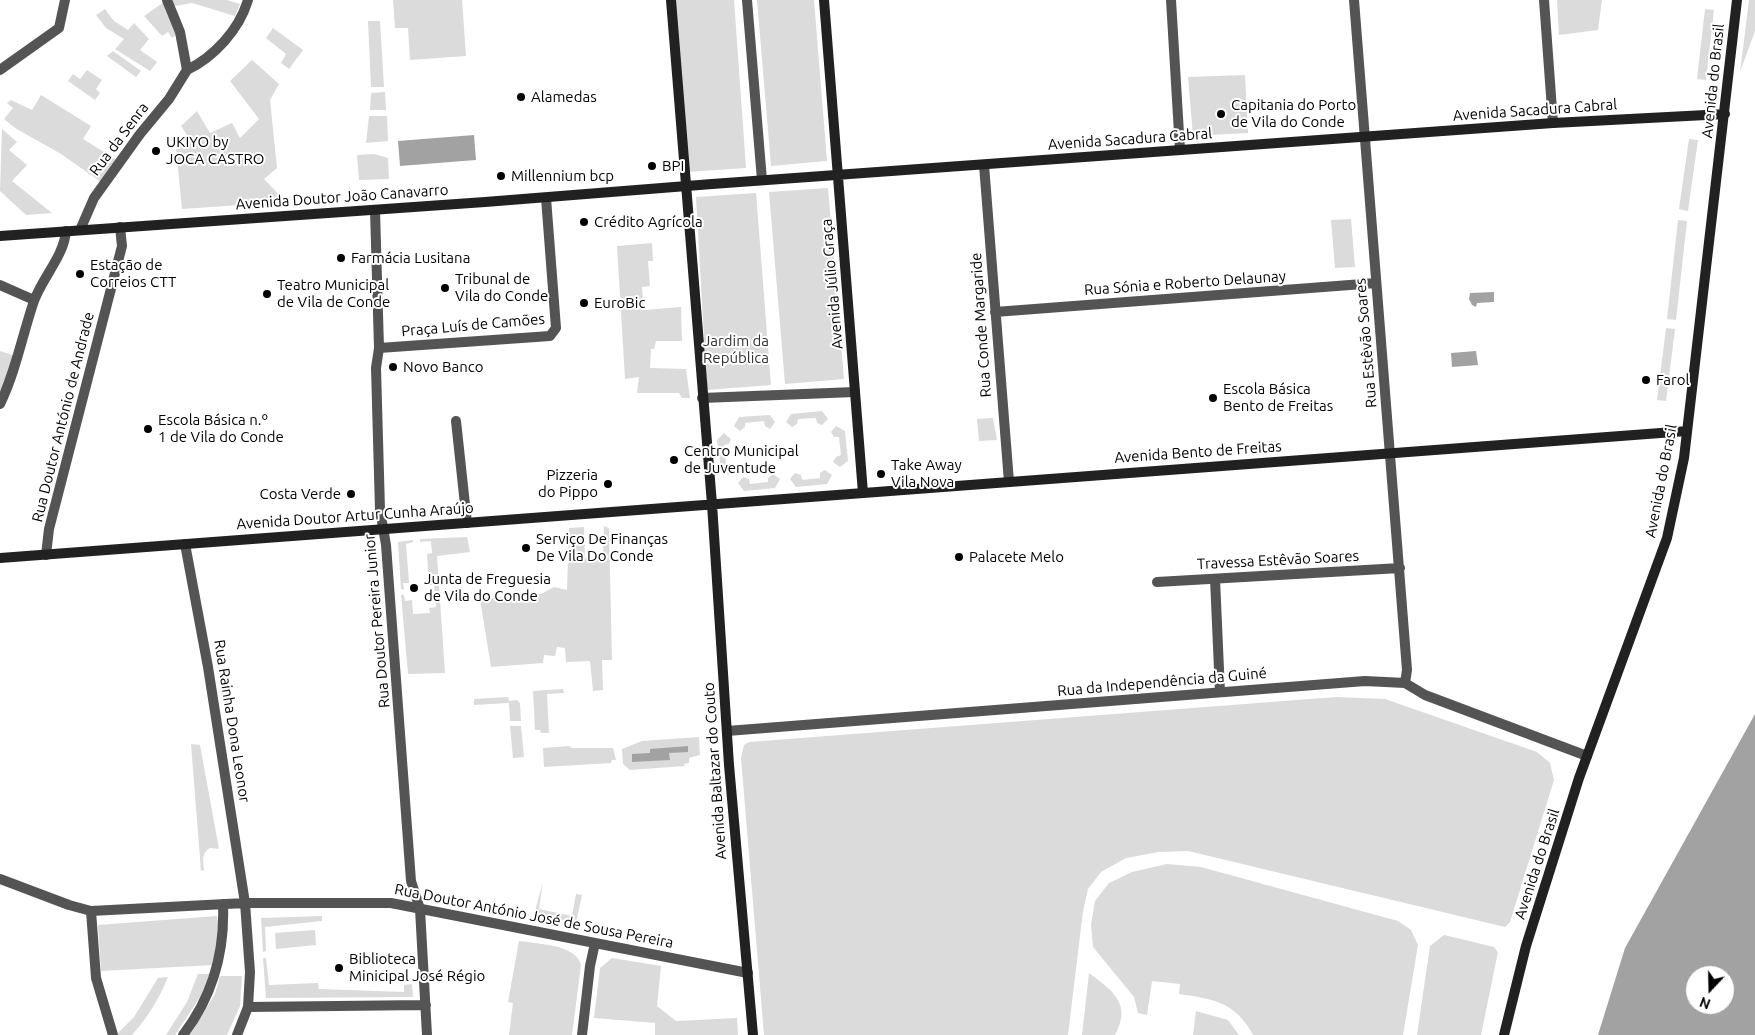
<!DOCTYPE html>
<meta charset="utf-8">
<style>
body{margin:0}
#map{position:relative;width:1755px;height:1035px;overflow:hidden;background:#fff;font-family:Ubuntu,sans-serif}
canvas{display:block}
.north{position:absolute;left:1685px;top:965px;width:50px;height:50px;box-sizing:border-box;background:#fff;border:1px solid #999;border-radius:50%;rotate:201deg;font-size:14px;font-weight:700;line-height:20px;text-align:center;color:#000}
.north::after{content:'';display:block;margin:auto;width:18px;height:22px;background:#000;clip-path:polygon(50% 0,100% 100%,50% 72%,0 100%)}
</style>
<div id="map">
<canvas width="1755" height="1035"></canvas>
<div class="north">N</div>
</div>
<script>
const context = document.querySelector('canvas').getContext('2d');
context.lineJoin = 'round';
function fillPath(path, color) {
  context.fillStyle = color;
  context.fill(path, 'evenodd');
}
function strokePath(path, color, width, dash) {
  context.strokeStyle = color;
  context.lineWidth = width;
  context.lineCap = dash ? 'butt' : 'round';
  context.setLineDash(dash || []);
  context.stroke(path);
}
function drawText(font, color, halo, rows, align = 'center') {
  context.font = font + ' Ubuntu,sans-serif';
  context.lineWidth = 4;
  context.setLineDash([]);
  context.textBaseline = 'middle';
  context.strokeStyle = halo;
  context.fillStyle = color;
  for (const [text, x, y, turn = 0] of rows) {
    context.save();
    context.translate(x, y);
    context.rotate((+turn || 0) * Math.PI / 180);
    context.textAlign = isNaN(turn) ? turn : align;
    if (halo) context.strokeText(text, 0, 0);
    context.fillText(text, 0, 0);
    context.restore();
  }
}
const green = new Path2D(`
 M 172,0 L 227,0 L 240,4 L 235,16 L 192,3 L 175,6 Z
 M 393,0 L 462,0 L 466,56 L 410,60 L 408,28 L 395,28 Z
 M 675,0 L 734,0 L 746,168 L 687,172 Z
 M 757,0 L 814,0 L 827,161 L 771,166 Z
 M 1557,0 L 1602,0 L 1598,30 L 1559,35 Z
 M 1749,0 L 1755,0 L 1755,31 L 1740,72 Z
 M 164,2 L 177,34 L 172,38 L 168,32 L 162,36 L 144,16 Z
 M 105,9 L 114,21 L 128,30 L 134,23 L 149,39 L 140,50 L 157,62 L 150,71 L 115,49 L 124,39 L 106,28 L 96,15 Z
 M 1705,9 L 1714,10 L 1706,80 L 1697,79 Z
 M 368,21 L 380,21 L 384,87 L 371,87 Z
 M 273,28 L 303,50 L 289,69 L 281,63 L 286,54 L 266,38 Z
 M 113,51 L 141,71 L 136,77 L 107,56 Z
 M 252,60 L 279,84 L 270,100 L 277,168 L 264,179 L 282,198 L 283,202 L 182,209 L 176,148 L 191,141 L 181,126 L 197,111 L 210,133 L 232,123 L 240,138 L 259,119 L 230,81 Z
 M 87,70 L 102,80 L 96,89 L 100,93 L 95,100 L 68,81 L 73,74 L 80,79 Z
 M 1245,75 L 1248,133 L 1193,136 L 1188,77 Z
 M 385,92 L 386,110 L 370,110 L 371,93 Z
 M 41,95 L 91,126 L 83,139 L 117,160 L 101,182 L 61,154 L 15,128 L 4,119 L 13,108 L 7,103 L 11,100 L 32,110 Z
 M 369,116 L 387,116 L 388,141 L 366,143 Z
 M 2,129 L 17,142 L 9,150 L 27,165 L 12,181 L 52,213 L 26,215 L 0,191 Z
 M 1689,139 L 1698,140 L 1688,211 L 1679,209 Z
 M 374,154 L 388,158 L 389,179 L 359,180 L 357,155 Z
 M 828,188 L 844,379 L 785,384 L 769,192 Z
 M 756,193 L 771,385 L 707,390 L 696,197 Z
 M 1351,219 L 1355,267 L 1335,268 L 1331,220 Z
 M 1678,220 L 1687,221 L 1676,320 L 1667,319 Z
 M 652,243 L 653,261 L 648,261 L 650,286 L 642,287 L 644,310 L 681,307 L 682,341 L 656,341 L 654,349 L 651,349 L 650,368 L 686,369 L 690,398 L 682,398 L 679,393 L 637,393 L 639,377 L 625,379 L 617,246 Z
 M 1666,328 L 1675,329 L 1666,401 L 1657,400 Z
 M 0,351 L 16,356 L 0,392 Z
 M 822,411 L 828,419 L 822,425 L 817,423 L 816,418 L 798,419 L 797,424 L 792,427 L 786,422 L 791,414 Z
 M 770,415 L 775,422 L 770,429 L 765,426 L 764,421 L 745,423 L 745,427 L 740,431 L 734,426 L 739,417 Z
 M 993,418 L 997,440 L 979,441 L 977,419 Z
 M 836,426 L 845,431 L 848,461 L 840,467 L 833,462 L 836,457 L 841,455 L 839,437 L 834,437 L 831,432 Z
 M 724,433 L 731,439 L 729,444 L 724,445 L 726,463 L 731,464 L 734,468 L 729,475 L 721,470 L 717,440 Z
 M 825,470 L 832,475 L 827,484 L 796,487 L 790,479 L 795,473 L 801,475 L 802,480 L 820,478 L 820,473 Z
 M 773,474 L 780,479 L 775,488 L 744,491 L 738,483 L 743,477 L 749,479 L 750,484 L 768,482 L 768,478 Z
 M 604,526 L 609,528 L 612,660 L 602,660 L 603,690 L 593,691 L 590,661 L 566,662 L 565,648 L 557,647 L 555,656 L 544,655 L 543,663 L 491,667 L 480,599 L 541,594 L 554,587 L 567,590 L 569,528 L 584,527 L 585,558 L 603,557 Z
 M 467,537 L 470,552 L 437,556 L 445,673 L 408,674 L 401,595 L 404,595 L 405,601 L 412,600 L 413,614 L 430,613 L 429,608 L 436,607 L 434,585 L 429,585 L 427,554 L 432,553 L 431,541 L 420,542 L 420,539 Z
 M 413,540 L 413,542 L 406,544 L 409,583 L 403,583 L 404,590 L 401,589 L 398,542 Z
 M 563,689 L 564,693 L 547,694 L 549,733 L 541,733 L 540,730 L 535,730 L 533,691 Z
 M 508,697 L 509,701 L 517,700 L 520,703 L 521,721 L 510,721 L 509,703 L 474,705 L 474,699 Z
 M 1336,697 L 1385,699 L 1537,752 L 1550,763 L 1554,780 L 1510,922 L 1505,927 L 1188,851 L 1159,852 L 1126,858 L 1101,872 L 1088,889 L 1083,911 L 1068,1035 L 764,1035 L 741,758 L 744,745 L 749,742 Z
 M 510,726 L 521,726 L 524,757 L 513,758 Z
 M 699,737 L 700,755 L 689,758 L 689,763 L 684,764 L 685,766 L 630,770 L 623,764 L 622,749 L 642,741 Z
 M 191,744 L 200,745 L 219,849 L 210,848 C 201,853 203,861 204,870 L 201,871 Z
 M 570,746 L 571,748 L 613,748 L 616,760 L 612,760 L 611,763 L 544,767 L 543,748 Z
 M 1167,864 L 1201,867 L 1398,921 L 1411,930 L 1418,945 L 1403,1035 L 1253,1035 C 1236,1002 1213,999 1179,994 L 1180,984 L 1152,981 L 1147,1015 L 1138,1013 L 1134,997 L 1093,947 L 1091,925 L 1095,901 L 1109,883 L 1132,872 Z
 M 543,882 L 539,909 L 572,916 L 576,894 L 582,895 L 576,923 L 534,915 Z
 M 217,916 L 219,930 L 213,965 L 101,971 L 98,925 Z
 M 322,916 L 322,921 L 265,927 L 266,951 L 263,952 L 261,918 Z
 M 315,930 L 316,945 L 276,949 L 275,933 Z
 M 1444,935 L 1494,947 L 1498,952 L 1481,1035 L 1417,1035 L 1430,946 Z
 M 519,941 C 537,944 576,944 581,965 L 572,1035 L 509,1035 L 513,1003 L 508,1002 Z
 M 263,958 L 266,958 L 269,985 L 318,983 L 319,989 L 404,992 L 404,985 L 412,984 L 413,997 L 266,998 Z
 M 612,958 L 661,966 L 657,1006 L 676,1021 L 737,1018 L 738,1035 L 655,1035 L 655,1023 L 594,1018 L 600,968 Z
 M 1089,973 C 1113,991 1132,1004 1115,1035 L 1082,1035 Z
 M 198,974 L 210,974 L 202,994 L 175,1035 L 166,1035 L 187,1002 Z
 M 220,976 L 242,976 L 240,1006 L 227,1035 L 190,1035 L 215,994 Z
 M 168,977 C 159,999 148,1017 132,1035 L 116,1035 L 134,1017 L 158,978 Z
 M 1196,1011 L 1228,1020 L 1239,1035 L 1193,1035 Z`);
const water = new Path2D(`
 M 474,135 L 476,160 L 400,166 L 398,141 Z
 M 1494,292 L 1494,302 L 1477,303 L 1476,307 L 1472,305 L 1469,299 L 1470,293 Z
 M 1476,351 L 1478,365 L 1452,367 L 1451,353 Z
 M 1755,714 L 1755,1035 L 1598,1035 L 1625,948 ZM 1695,975 L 1725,975 L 1725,1005 L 1695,1005 Z
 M 688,746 L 688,752 L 669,753 L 670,760 L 632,762 L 632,754 L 650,753 L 650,749 Z`);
const street = new Path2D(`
 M 167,0 L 180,32 L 187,70
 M 747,0 L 762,180
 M 1171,0 L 1180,150
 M 1354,0 L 1407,670 L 1405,683
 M 1544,0 L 1553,123
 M 0,70 L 59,28 L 65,0
 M 187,70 C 214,57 239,30 248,0
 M 984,165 L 1009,482
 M 375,210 L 379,348 L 376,368 L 380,510 L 386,545 L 411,881 L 420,909 L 427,1035
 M 80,230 L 94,198 L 140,134 L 169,99 L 187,70
 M 0,285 L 34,300
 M 995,312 L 1376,283
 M 379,348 L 550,336 L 556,328 L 546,198
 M 702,398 L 855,392
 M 0,404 C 16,371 22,336 34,301 C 42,278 64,256 66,231
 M 456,421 L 467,523
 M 185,544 L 208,667 L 245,903 L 250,972 L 248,1007 L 237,1035
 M 46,555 L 49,529 L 122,246 L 120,227
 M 1215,579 L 1220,692
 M 1157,582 L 1400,568
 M 727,731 L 1365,681 L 1405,683 L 1425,695 L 1587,756
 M 0,879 L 69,905 L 91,911 L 245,903 L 391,903 L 748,973
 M 91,911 L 96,978 L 113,1035
 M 248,1007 L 426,1005
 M 183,1035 C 212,997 225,952 223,904
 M 582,1035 L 590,966 L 595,943`);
const secondary = new Path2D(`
 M 671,0 L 712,504 L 729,765 L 753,1035
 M 824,0 L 863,493
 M 0,236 L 485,202 L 712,184 L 1553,123 L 1725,114
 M 0,558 L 1687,431
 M 1504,1035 L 1526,946 L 1579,778 L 1667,538 L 1684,458 L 1737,0`);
const markers = [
 [521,97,5,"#000"],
 [1221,114,5,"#000"],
 [156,151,5,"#000"],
 [652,166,5,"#000"],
 [501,176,5,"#000"],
 [584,222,5,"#000"],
 [341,258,5,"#000"],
 [80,274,5,"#000"],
 [445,288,5,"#000"],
 [267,294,5,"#000"],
 [584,303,5,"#000"],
 [393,367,5,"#000"],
 [1646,380,5,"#000"],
 [1213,398,5,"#000"],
 [148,429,5,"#000"],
 [674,460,5,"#000"],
 [881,474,5,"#000"],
 [608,484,5,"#000"],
 [351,494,5,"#000"],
 [526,548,5,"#000"],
 [959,557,5,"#000"],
 [414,588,5,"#000"],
 [339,968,5,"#000"]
];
const streetNames = [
 ["Avenida do Brasil",1713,81,-84],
 ["Avenida Sacadura Cabral",1535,110,-4],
 ["Rua da Senra",119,139,-53],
 ["Avenida Sacadura Cabral",1130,139,-4],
 ["Avenida Doutor João Canavarro",342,197,-4],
 ["Rua Sónia e Roberto Delaunay",1185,283,-4],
 ["Avenida Júlio Graça",832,284,-95],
 ["Praça Luís de Camões",473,325,-5],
 ["Rua Conde Margaride",981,325,-94],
 ["Rua Estêvão Soares",1366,343,-95],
 ["Rua Doutor António de Andrade",63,417,-76],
 ["Avenida Bento de Freitas",1198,452,-4],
 ["Avenida do Brasil",1661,481,-79],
 ["Avenida Doutor Artur Cunha Araújo",355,516,-4],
 ["Travessa Estêvão Soares",1278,560,-3],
 ["Rua Doutor Pereira Junior",377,621,-95],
 ["Rua da Independência da Guiné",1162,682,-5],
 ["Rua Rainha Dona Leonor",232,721,81],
 ["Avenida Baltazar do Couto",715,771,-94],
 ["Avenida do Brasil",1537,864,-72],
 ["Rua Doutor António José de Sousa Pereira",534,916,11]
];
const poiNames = [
 ["Alamedas",531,97],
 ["Capitania do Porto",1231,105],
 ["de Vila do Conde",1231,122],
 ["UKIYO by",166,142],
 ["JOCA CASTRO",166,159],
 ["BPI",662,166],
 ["Millennium bcp",511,176],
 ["Crédito Agrícola",594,222],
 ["Farmácia Lusitana",351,258],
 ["Estação de",90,265],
 ["Correios CTT",90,282],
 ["Tribunal de",455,279],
 ["Vila do Conde",455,296],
 ["Teatro Municipal",277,285],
 ["de Vila de Conde",277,302],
 ["EuroBic",594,303],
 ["Novo Banco",403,367],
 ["Farol",1656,380],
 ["Escola Básica",1223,389],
 ["Bento de Freitas",1223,406],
 ["Escola Básica n.º",158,420],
 ["1 de Vila do Conde",158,437],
 ["Centro Municipal",684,451],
 ["de Juventude",684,468],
 ["Take Away",891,465],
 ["Vila Nova",891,482],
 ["Pizzeria",598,475,"right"],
 ["do Pippo",598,492,"right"],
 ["Costa Verde",341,494,"right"],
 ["Serviço De Finanças",536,539],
 ["De Vila Do Conde",536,556],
 ["Palacete Melo",969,557],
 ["Junta de Freguesia",424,579],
 ["de Vila do Conde",424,596],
 ["Biblioteca",349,959],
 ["Minicipal José Régio",349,976]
];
const parkNames = [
 ["Jardim da",736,341],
 ["República",736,358]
];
fillPath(green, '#dbdbdb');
fillPath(water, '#a2a2a2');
strokePath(street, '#545454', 10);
strokePath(secondary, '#212121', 10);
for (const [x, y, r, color] of markers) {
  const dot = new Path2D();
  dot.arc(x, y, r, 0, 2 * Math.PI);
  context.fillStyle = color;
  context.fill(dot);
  strokePath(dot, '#fff', 2);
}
drawText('15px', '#000', '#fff', streetNames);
drawText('15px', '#000', '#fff', poiNames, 'left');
drawText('15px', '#323232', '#fff', parkNames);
</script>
